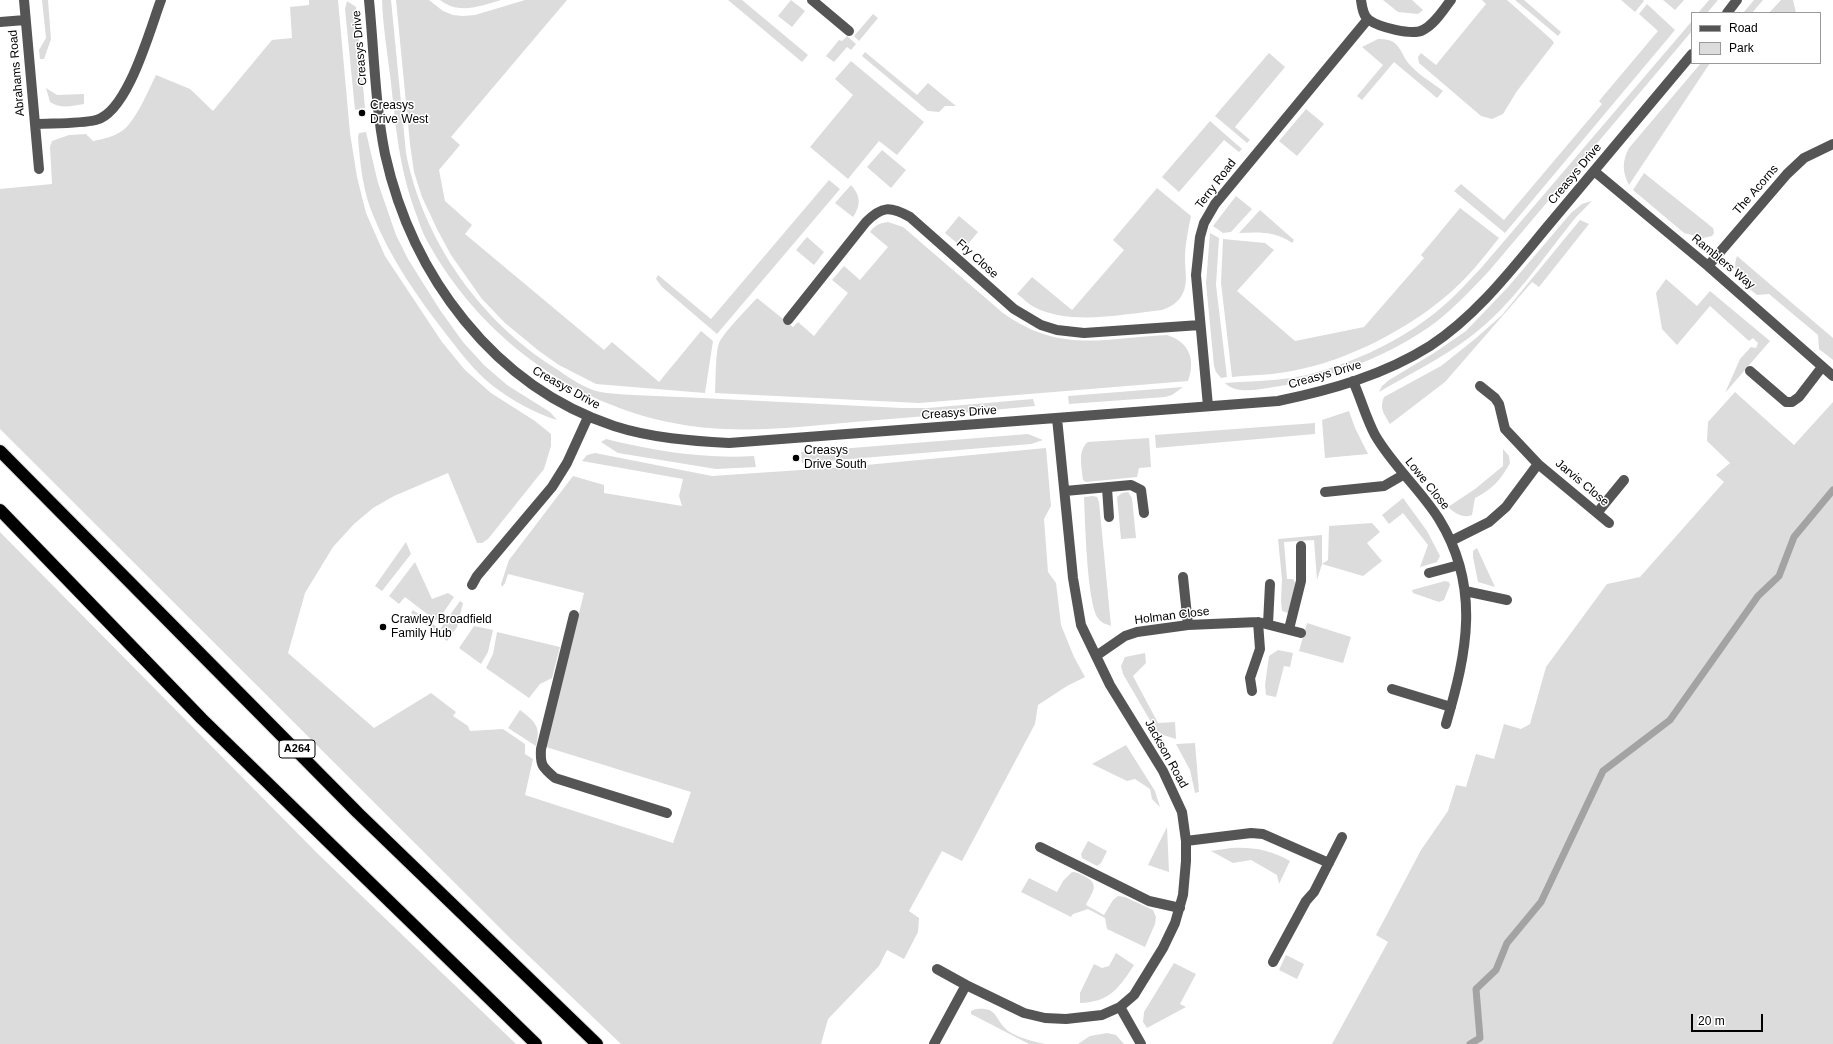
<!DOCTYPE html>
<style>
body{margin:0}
#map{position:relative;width:1833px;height:1044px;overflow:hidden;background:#fff;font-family:Arial,sans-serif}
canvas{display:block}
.legend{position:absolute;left:1691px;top:12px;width:130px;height:52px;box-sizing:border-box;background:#fff;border:1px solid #999;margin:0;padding:5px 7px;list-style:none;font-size:12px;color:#000}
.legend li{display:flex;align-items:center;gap:8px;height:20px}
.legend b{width:20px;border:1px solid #999}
.scale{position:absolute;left:1691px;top:1014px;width:72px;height:18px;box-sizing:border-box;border:2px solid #000;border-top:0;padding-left:5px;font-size:12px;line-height:14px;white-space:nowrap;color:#000;-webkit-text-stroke:3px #fff;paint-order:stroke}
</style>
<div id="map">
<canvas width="1833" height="1044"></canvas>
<ul class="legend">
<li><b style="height:5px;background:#555"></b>Road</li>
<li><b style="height:11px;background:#dcdcdc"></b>Park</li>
</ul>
<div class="scale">20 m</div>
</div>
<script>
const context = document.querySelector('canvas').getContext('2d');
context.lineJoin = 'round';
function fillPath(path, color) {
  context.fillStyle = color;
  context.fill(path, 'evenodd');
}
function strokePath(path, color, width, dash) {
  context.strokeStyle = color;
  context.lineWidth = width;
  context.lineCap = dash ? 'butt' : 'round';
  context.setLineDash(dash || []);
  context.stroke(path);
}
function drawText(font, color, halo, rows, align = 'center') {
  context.font = font + ' Arial,sans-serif';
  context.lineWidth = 3;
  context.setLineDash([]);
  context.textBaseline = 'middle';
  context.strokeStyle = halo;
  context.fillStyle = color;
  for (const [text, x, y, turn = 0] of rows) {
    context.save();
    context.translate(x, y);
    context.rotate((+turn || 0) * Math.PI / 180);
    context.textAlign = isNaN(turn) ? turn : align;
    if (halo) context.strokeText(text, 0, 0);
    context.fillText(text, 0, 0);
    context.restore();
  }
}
const green = new Path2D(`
 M 42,0 L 48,0 L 51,39 L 44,59 L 40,59 L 39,50 L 46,38 Z
 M 309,0 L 338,0 L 350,133 L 357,177 L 366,213 L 385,256 L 442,342 L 465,370 L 491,393 L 535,421 L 551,434 L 551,446 L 544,469 L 488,539 L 482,543 L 477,543 L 448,473 L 394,496 L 373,508 L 354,524 L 333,547 L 305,593 L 288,653 L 374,728 L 431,693 L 456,712 L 453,716 L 468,726 L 470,731 L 503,729 L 525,744 L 525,754 L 533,759 L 525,795 L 673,843 L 691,792 L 546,747 L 584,593 L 508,574 L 505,583 L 502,587 L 501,584 L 509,560 L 573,476 L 604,485 L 604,493 L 682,506 L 679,496 L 683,479 L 582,461 L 587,455 L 595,453 L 712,476 L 845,467 L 1046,448 L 1051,506 L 1044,519 L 1048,572 L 1056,583 L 1061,625 L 1074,657 L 1085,677 L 1067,686 L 1038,705 L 1035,724 L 962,861 L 942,851 L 909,911 L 919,918 L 918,932 L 904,959 L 887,950 L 879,966 L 828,1019 L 821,1044 L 621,1044 L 512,940 L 0,429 L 0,189 L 52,184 L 50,147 L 52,141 L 69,135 L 86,134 L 93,141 C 103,139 113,137 122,131 C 136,121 148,91 156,75 L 190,89 L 213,111 L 272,40 L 292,38 L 290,7 L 309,5 Z
 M 382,0 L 391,0 L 406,153 C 423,240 480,321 555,368 C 568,377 581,386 596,391 C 608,394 621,394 633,395 C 656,396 679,397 702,398 C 768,401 835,405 902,408 L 928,408 L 1033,399 L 1035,406 C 975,412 914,417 854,422 C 811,426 767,431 724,429 C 598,424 484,348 425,237 C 421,229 418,219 415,211 C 399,166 396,129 391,83 C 388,56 383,28 382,0 Z
 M 396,0 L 429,0 L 443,11 L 453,15 L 463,16 L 475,15 L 525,0 L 567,0 L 451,137 L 460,145 L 439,170 L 445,201 L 472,225 L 465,234 L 604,350 L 612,342 L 659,382 L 701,331 L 713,341 L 705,393 L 596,384 L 559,365 L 539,351 L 505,323 L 482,299 L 451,255 L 437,229 L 422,197 L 414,172 L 410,144 Z
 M 440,0 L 501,0 C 480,6 459,15 440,0 Z
 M 728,0 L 742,0 L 808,55 L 802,62 Z
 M 791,0 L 805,11 L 792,27 L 778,16 Z
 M 1383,0 L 1412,0 L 1423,10 L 1418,14 L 1398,12 Z
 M 1482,0 L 1507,0 L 1552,40 L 1554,43 L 1517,91 L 1503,114 L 1492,119 L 1481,116 L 1419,63 L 1418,57 L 1421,53 L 1436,65 L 1486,4 Z
 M 1515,0 L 1524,0 L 1561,32 L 1558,36 Z
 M 1621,0 L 1643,0 L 1644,1 L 1635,12 Z
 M 1663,0 L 1684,0 L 1675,10 Z
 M 1709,0 L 1718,0 L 1707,13 L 1698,13 Z
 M 1754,0 L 1763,0 L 1752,13 L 1743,13 Z
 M 1781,0 L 1793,0 L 1796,13 L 1769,13 Z
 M 347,1 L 356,7 L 365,108 L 355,110 L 345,9 Z
 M 1647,4 L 1675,30 L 1505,233 L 1454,191 L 1461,184 L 1504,220 L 1602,104 L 1599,101 L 1658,31 L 1639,14 Z
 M 873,14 L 878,18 L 859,41 L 854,36 Z
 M 1692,21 L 1692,31 L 1489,271 C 1472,289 1455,307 1436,322 C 1388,357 1332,378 1274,387 C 1259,389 1237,395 1225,383 C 1252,381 1280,381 1307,375 C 1349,364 1392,345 1427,319 C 1448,304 1465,285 1482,267 Z
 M 847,36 L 856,44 L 851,50 L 847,47 L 834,62 L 826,56 L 839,40 L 842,41 Z
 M 1378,39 C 1402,38 1399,54 1411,66 C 1420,76 1433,83 1443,91 L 1437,98 L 1394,62 L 1362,100 L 1357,96 L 1383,65 L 1362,47 Z
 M 865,52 L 917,95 L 928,83 L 956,106 L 945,106 L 939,112 L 928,111 L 862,56 Z
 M 1269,53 L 1285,67 L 1235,127 L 1250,140 L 1247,143 L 1215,116 Z
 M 851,61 L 924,122 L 897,155 L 879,141 L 848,179 L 810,147 L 853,95 L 835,79 Z
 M 1701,63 L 1710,63 L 1629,185 C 1622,172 1622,161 1629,148 Z
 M 46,88 L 57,95 L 84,94 L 84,104 C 72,106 60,109 50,102 Z
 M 1306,109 L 1324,124 L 1297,156 L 1279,141 Z
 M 1210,121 L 1242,149 L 1239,152 L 1224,140 L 1179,192 L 1162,177 Z
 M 366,132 L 378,183 L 396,235 L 408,259 L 440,310 L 463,342 L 484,365 L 507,385 L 550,412 L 557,420 C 534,413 513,401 493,386 C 475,372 460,352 446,334 C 418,298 390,258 373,215 C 363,192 360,163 358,137 L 359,133 Z
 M 882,150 L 906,170 L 891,188 L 867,167 Z
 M 1644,173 L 1713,228 L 1714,233 L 1712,236 L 1703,238 L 1684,233 L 1633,190 Z
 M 829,180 L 840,189 L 717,334 L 662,287 L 656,279 L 658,275 L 711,319 Z
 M 851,185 C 861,196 861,205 853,217 L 835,203 Z
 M 1157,188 L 1191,216 C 1188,231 1185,245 1185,259 C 1185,270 1188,283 1183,293 C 1179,302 1171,307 1162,310 C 1123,314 1071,326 1034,307 C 1028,304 1023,298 1017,294 L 1032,277 L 1072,310 L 1124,250 L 1113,240 Z
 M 1236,196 L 1252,209 L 1231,232 L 1223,233 L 1213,226 Z
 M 1592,201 L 1577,216 C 1544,256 1512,306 1470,337 C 1442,358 1410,374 1379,392 L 1382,386 L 1389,380 L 1434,353 L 1466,331 L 1508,287 L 1571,213 L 1582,204 Z
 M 1460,208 L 1499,238 C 1484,257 1469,276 1451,292 C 1409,329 1347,361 1292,371 C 1273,375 1252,375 1232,377 L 1221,283 L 1223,239 L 1265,243 L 1274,250 L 1237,291 L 1295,341 L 1364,327 L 1424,258 L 1421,255 Z
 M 1260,210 L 1294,240 L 1292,243 C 1276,231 1258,232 1239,233 Z
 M 959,216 L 978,232 L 964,249 L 945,233 Z
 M 1580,220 L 1589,224 L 1539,287 L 1532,282 L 1445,382 L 1390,424 C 1384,414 1379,408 1384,397 L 1441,366 L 1475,339 L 1502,315 Z
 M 888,222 L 903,227 L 1003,313 C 1061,354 1102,338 1167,335 C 1189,342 1196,359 1188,381 L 919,403 L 715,393 C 716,382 715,349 720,341 C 727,329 747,309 757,298 L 793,327 L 798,322 L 814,336 L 848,293 L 832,280 L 844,266 L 860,280 L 888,247 L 870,232 C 875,225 880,223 888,222 Z
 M 1210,233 L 1219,238 L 1216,285 L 1227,377 L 1221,378 L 1216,372 L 1214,366 L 1206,283 Z
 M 807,237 L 824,252 L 814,265 L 796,250 Z
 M 1737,256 L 1833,338 L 1833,360 L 1819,349 L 1818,335 L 1769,294 L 1757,295 C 1745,285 1730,274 1737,256 Z
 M 1666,279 L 1697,306 L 1710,291 L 1770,341 L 1725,393 L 1740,359 L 1751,347 L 1756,348 L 1758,343 L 1753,338 L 1749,341 L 1710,306 L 1677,345 L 1662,329 L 1656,293 Z
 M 1183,387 L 1172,395 L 1165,397 L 1069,404 L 1068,396 Z
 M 1735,392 L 1794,445 L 1833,402 L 1833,1044 L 1332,1044 L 1388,942 L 1376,935 L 1421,850 L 1448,811 L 1456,785 L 1466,787 L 1476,754 L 1494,759 L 1504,724 L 1521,729 L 1530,724 L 1546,667 L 1607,584 L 1640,577 L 1724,482 L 1716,475 L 1730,463 L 1707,441 L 1708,422 Z
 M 1349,411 L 1355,428 L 1368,454 L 1325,458 L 1322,420 Z
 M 1315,423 L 1315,434 L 1156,448 L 1155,435 Z
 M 1028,434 L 1043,440 L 1031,444 L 802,463 L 801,452 Z
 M 1149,438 L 1151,467 L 1139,468 L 1137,477 L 1086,482 L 1083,480 C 1082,468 1077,450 1088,442 Z
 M 606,439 C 654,451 704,459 754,456 L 756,467 L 716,469 L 618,453 L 601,442 Z
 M 1503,449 L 1509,456 L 1510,463 C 1501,480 1491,490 1475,498 L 1472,515 C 1463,519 1455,513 1448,507 L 1475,489 L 1503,466 Z
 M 1128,492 L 1132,498 L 1136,538 L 1121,539 L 1117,497 L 1122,493 Z
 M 1093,496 L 1097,497 L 1099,502 L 1111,626 C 1106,624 1101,623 1098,618 C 1087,603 1085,519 1084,497 Z
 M 1403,498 L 1427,531 L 1440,556 L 1437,562 L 1420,567 L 1428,545 L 1403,513 L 1389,524 L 1382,515 Z
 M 1372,523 L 1380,532 L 1367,543 L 1382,561 L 1363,576 L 1322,564 L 1317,580 L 1314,540 L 1284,542 L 1287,579 L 1293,579 L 1295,583 L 1290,611 L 1288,613 L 1282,611 L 1281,601 L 1282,579 L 1278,539 L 1322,535 L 1322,564 L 1328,560 L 1329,526 Z
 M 0,532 L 318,854 L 516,1044 L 0,1044 Z
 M 406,542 L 411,554 L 382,591 L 375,586 Z
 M 1477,548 L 1495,587 L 1478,582 L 1473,557 L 1473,551 Z
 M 415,562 L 432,599 L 448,593 L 454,597 L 439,619 L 435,620 L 405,597 L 399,604 L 389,596 Z
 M 1445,581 L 1449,582 L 1450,585 L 1444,600 L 1439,602 L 1413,593 L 1412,590 Z
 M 460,601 L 463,603 L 457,627 L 447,641 L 411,613 L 413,610 L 440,629 Z
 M 1307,623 L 1351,637 L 1343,663 L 1299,651 Z
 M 474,626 L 493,630 L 488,652 L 481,664 L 459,648 Z
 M 497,632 L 560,647 L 552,678 L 540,684 L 529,698 L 486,668 L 493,654 Z
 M 1278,650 L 1293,653 L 1290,667 L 1284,666 L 1276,697 L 1266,695 L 1265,685 L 1269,656 Z
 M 1145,653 L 1146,663 L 1133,676 L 1158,723 L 1175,722 L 1176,739 L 1163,735 L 1155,729 L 1123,674 L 1121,666 L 1125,657 Z
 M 520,710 C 536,722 541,727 536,746 L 508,728 Z
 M 1195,743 L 1199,792 L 1195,793 L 1190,770 L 1176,744 Z
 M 1126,745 L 1155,791 L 1160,807 L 1152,799 L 1150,789 L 1135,779 L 1127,781 L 1092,764 Z
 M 1167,827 L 1169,872 L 1148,865 Z
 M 1088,841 L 1107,851 L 1101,863 L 1097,866 L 1082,858 L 1081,854 Z
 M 1231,848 C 1254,847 1270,850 1290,861 L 1279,884 L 1277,875 L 1251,860 L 1233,863 L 1211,851 Z
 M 1072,872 C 1077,872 1080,874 1084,876 C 1101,884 1092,892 1086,905 L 1104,915 L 1113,900 L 1118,896 L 1125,897 L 1153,910 L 1156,917 L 1155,924 L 1145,947 L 1107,929 L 1105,918 L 1088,909 L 1073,914 L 1071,917 L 1021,892 L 1029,878 L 1057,892 L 1063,881 Z
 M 1116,953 L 1134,965 C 1119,988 1110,1002 1080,1003 L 1080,993 L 1094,964 L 1102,968 L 1109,966 Z
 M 1286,955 L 1304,964 L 1297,979 L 1279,970 Z
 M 1174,963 L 1196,974 L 1180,1004 L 1186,1007 L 1147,1028 L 1143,1022 L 1144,1012 Z
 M 976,1009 C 997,1007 994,1017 1005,1028 C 1011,1036 1035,1042 1045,1044 L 1029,1044 L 971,1014 L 971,1011 Z
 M 1107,1033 L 1116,1035 L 1124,1044 L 1078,1044 L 1090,1036 Z`);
const stream = new Path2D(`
 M 1470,1044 L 1480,1038 L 1476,989 L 1496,970 L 1507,943 L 1541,902 L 1603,771 L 1670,720 L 1758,596 L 1779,576 L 1794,537 L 1833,490`);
const minor = new Path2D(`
 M 24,0 L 35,124 C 53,123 79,124 96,120 C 128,112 150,29 161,0
 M 369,0 C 374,51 375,104 385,154 C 412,276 494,386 614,426 C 651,438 692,441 729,443 L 1278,401 C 1331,390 1384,375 1430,346 C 1479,314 1515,265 1552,221 C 1599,165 1645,110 1692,54
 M 812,0 L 849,31
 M 1361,0 C 1362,7 1363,16 1369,20 C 1379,27 1412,36 1423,30 C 1435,24 1443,10 1451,0
 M 1727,13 L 1737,0
 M 0,22 L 25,20
 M 35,124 L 39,169
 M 1594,171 L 1708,266 L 1833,376
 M 1708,266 L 1787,174 L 1804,158 L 1833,144
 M 788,320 L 866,222 C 882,206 890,206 910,217 L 1014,309 L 1041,325 L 1057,330 L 1084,333 L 1200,325
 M 1750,371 L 1786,402 L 1792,402 L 1799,397 L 1822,367
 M 1353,381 C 1361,399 1366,418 1375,435 C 1393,466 1420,489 1439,519 C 1481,587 1467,653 1446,724
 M 1480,386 L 1495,398 L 1499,404 L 1505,429 L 1538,464
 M 1208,406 L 1196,275 L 1200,237 L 1204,223 L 1215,204 L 1368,19
 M 1107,488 L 1109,517
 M 1065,491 L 1131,485 L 1141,490 L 1144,513
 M 1325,492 L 1384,486 L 1403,475
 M 1597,513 L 1624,480
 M 1451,541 L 1489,522 L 1506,507 L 1538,464 L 1609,523
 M 1429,573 L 1459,565
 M 1183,577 L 1188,625
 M 472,585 L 477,576 L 552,487 L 567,463 L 588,417
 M 1465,591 L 1507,600
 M 574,615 L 541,749 C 540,765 542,767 555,778 L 667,813
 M 1268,624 L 1270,584
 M 1289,629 L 1301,581 L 1301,546
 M 1096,656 L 1125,636 L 1137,632 L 1188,625 L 1258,622 L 1301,633
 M 1392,689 L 1451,707
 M 1252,691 L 1250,678 L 1260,649 L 1258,622
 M 1186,841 L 1251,833 L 1263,834 L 1329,863
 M 1040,847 L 1149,901 L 1180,908
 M 1273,962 L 1306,901 L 1314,892 L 1342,837
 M 937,969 L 966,985
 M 1120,1007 L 1141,1044
 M 934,1044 L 966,985 L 1024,1013 L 1045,1018 L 1066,1019 L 1102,1015 L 1120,1007 L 1134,995 L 1163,948 L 1175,923 L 1183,895 L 1186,861 L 1186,841 L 1182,812 L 1163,771 L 1110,685 L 1081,625 L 1073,578 L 1057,418`);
const highway = new Path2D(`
 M 0,451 L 358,813 L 597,1044
 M 0,510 L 202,719 L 536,1044`);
const markers = [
 [362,113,4,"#000"],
 [796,458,4,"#000"],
 [383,627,4,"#000"]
];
const shields = [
 [297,749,36]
];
const shieldNames = [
 ["A264",297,749]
];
const streetNames = [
 ["Creasys Drive",360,48,-95],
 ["Abrahams Road",17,73,-95],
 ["Creasys Drive",1575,174,-50],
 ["Terry Road",1216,184,-53],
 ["The Acorns",1756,190,-49],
 ["Fry Close",977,259,42],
 ["Ramblers Way",1723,262,40],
 ["Creasys Drive",1325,375,-16],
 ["Creasys Drive",566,388,29],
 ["Creasys Drive",959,413,-4],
 ["Jarvis Close",1582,483,40],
 ["Lowe Close",1427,484,51],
 ["Holman Close",1172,616,-7],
 ["Jackson Road",1166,754,61]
];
const poiNames = [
 ["Creasys",370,106],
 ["Drive West",370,120],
 ["Creasys",804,451],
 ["Drive South",804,465],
 ["Crawley Broadfield",391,620],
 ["Family Hub",391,634]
];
fillPath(green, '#dcdcdc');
strokePath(stream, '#a3a3a3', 7);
strokePath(highway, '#dbdbdb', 14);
strokePath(minor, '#555', 10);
strokePath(highway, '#000', 12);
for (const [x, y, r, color] of markers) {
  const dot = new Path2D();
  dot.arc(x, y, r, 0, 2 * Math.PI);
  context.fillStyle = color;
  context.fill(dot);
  strokePath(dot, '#fff', 1.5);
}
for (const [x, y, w] of shields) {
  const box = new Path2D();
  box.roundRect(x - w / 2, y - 9, w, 18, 3);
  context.fillStyle = '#fff';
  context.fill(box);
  strokePath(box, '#000', 1);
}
drawText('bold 11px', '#000', null, shieldNames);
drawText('12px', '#000', '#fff', streetNames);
drawText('12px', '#000', '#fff', poiNames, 'left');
</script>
